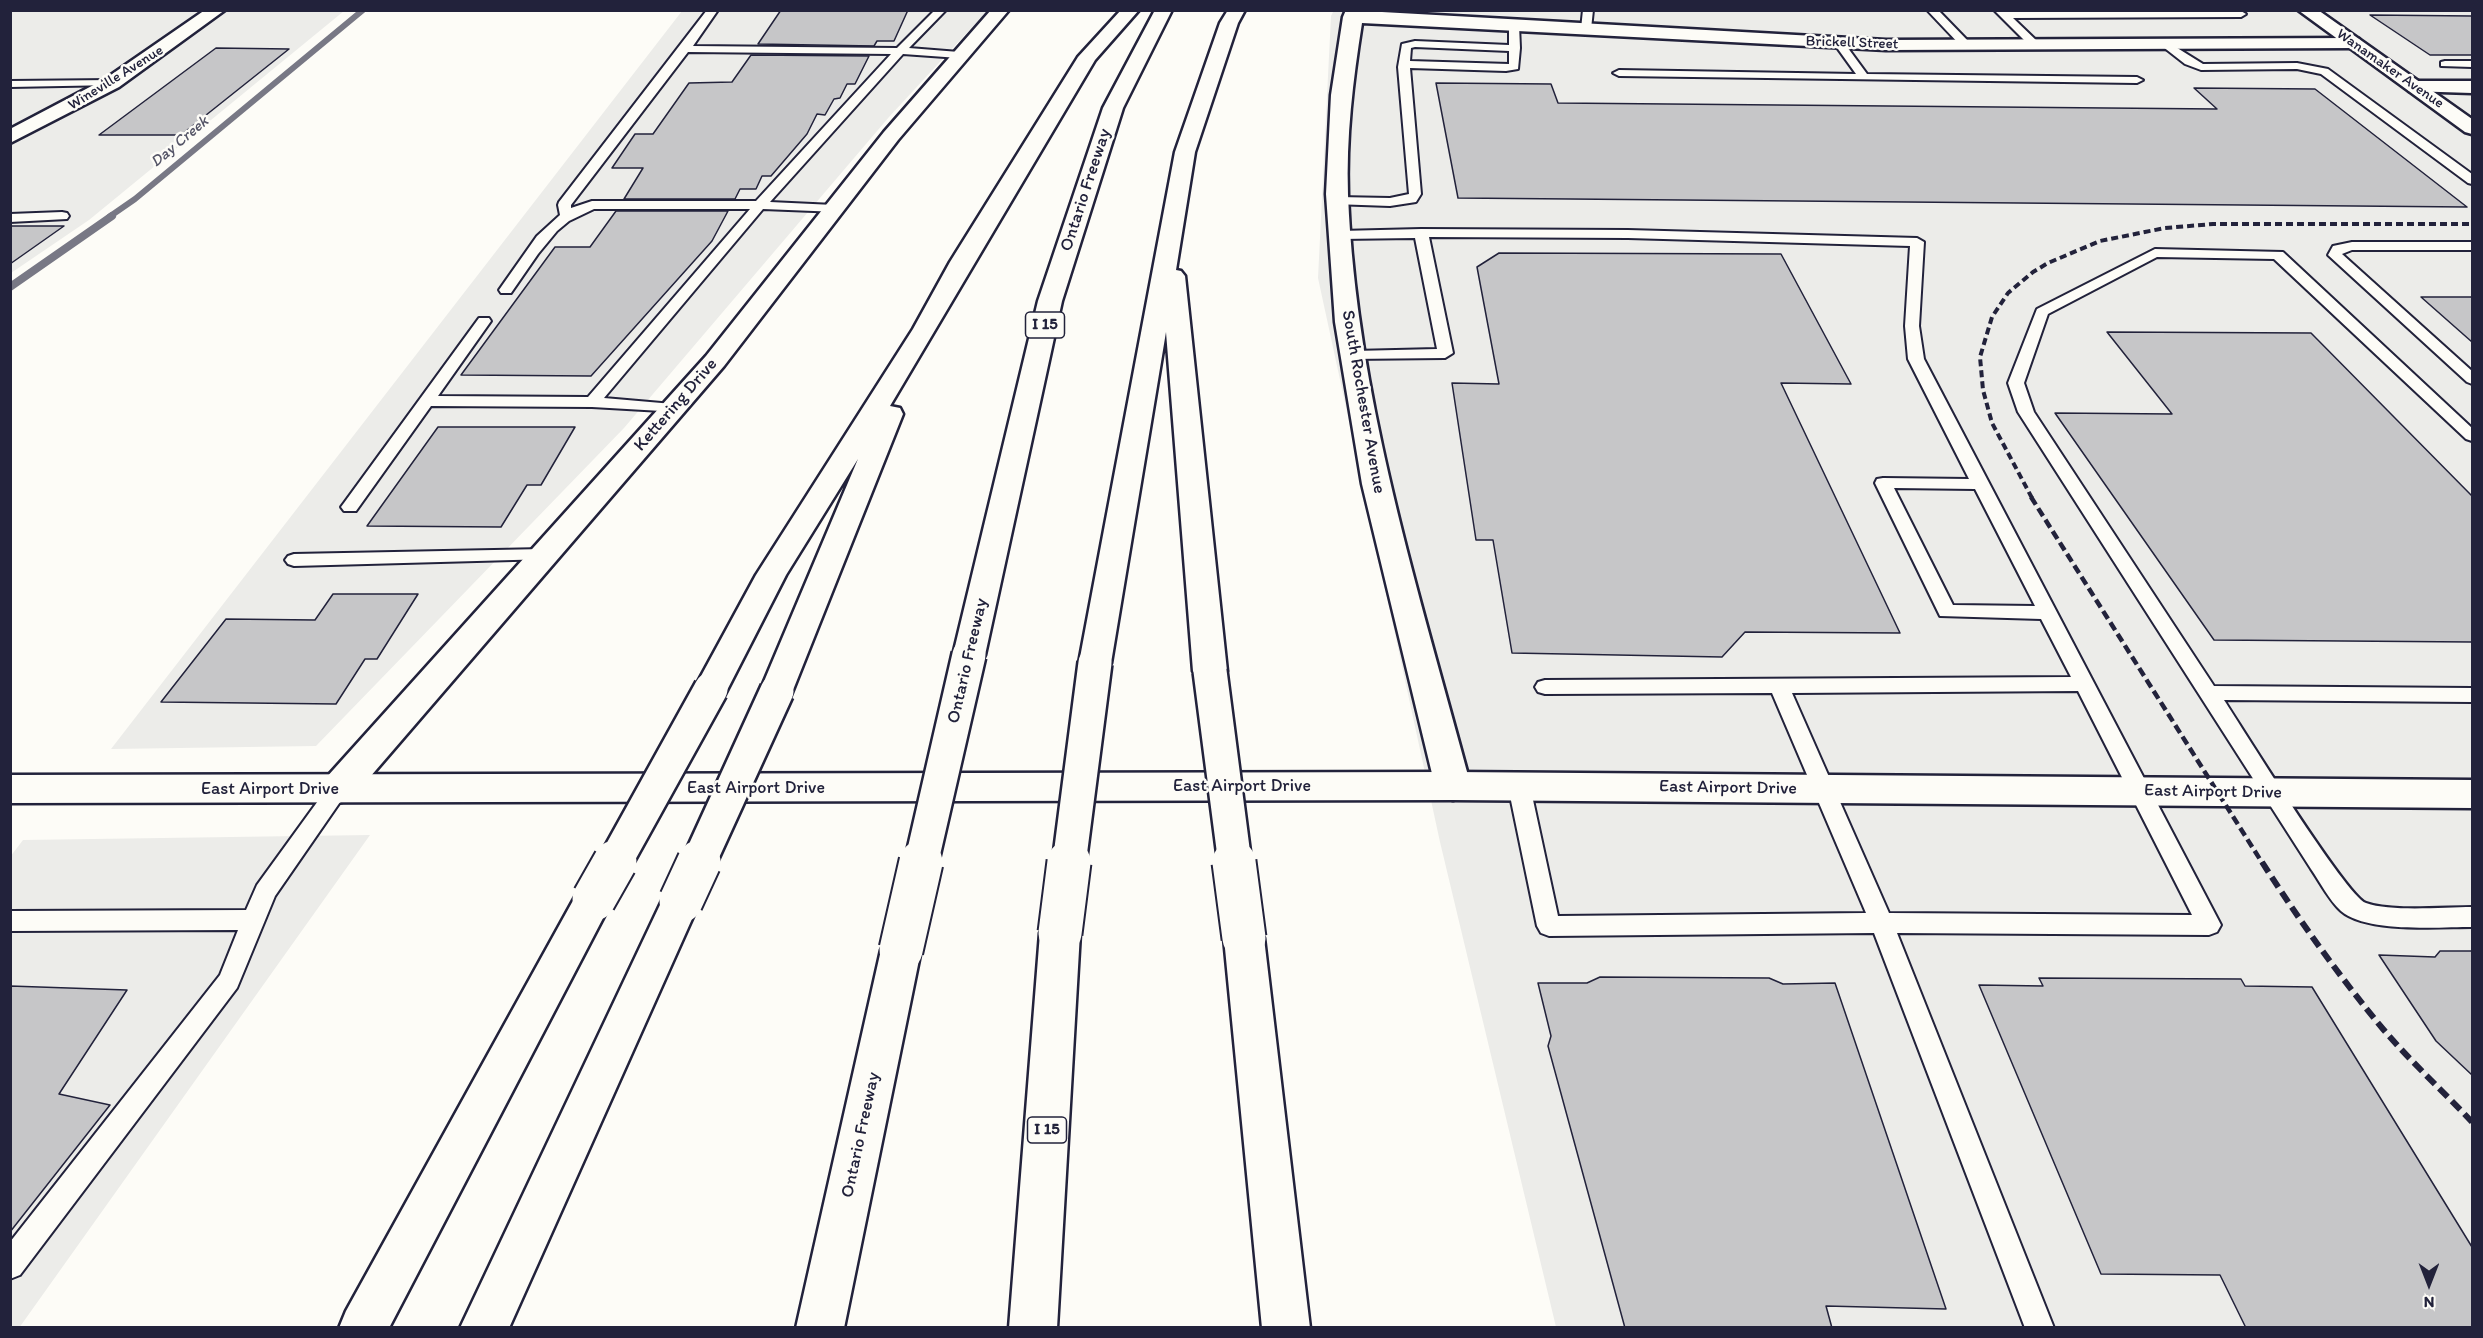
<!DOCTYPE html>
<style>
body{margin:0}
#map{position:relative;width:2483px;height:1338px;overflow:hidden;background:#fdfcf7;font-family:Itim,sans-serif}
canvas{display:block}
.frame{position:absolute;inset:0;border:12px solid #22223b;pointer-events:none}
.north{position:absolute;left:2399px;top:1254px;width:60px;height:60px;-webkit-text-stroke:4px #fdfcf7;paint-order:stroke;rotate:180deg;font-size:16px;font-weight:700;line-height:24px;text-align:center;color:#22223b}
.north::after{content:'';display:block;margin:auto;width:21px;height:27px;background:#22223b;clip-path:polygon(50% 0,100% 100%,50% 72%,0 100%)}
</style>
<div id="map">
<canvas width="2483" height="1338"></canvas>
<div class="frame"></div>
<div class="north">N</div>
</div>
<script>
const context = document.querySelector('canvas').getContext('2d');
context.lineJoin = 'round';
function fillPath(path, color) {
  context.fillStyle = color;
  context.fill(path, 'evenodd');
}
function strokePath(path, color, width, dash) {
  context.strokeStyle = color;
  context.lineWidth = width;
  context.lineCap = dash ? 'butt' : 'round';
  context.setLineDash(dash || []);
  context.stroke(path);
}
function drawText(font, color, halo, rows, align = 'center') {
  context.font = font + ' Itim,sans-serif';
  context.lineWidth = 5;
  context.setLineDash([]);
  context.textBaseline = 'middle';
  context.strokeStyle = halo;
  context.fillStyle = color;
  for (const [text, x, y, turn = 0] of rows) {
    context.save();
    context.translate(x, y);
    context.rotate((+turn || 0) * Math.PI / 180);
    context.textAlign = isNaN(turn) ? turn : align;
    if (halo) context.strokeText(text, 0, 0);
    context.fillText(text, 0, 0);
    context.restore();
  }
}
const built = new Path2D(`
 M 1334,10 L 2472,11 L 2472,1327 L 1556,1327 L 1440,842 L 1318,278 L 1331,16 Z
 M 11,11 L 344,11 L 89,220 L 11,273 Z
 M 682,11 L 987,11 L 889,117 L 624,428 L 316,746 L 111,749 Z
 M 370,835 L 19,1328 L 10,1327 L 10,857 L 23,840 Z`);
const streamFar1 = new Path2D(`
 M 109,217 L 135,199 L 363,10`);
const stream = new Path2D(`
 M 10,287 L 112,216`);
const building = new Path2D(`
 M 781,10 L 908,10 L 894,41 L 877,41 L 874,46 L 758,44 Z
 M 2370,15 L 2472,16 L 2472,55 L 2430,55 Z
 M 216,48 L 289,49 L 181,135 L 99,135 Z
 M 751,55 L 869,56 L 855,84 L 847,84 L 840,98 L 834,99 L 825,115 L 817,114 L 807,134 L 771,176 L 762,176 L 756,189 L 740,189 L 735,199 L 624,199 L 643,168 L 612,168 L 635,134 L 653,134 L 689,83 L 732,82 Z
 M 1436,83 L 1551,84 L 1558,103 L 2217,109 L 2194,88 L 2315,89 L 2467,207 L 1458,198 Z
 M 616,211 L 728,211 L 712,241 L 591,376 L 461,375 L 555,247 L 590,247 Z
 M 10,226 L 64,226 L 10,264 Z
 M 1499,253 L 1781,254 L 1851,384 L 1781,383 L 1900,633 L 1745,632 L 1722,657 L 1512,653 L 1493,540 L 1476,540 L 1452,383 L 1499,384 L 1477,267 Z
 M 2421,297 L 2472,297 L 2472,342 Z
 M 2107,332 L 2311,333 L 2472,496 L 2472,642 L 2214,640 L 2055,413 L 2172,414 Z
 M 438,427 L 575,427 L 541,485 L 527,485 L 501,527 L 367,526 Z
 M 333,594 L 418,594 L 377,659 L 365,659 L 336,704 L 161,702 L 226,619 L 315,620 Z
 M 2440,951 L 2472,951 L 2472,1075 L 2436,1041 L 2379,955 L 2435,957 Z
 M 1600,977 L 1769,978 L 1783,984 L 1835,983 L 1946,1309 L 1826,1306 L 1832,1328 L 1625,1328 L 1548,1046 L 1551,1036 L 1538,983 L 1587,983 Z
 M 2039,978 L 2241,979 L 2245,986 L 2312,987 L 2472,1247 L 2472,1328 L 2246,1328 L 2220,1275 L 2101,1274 L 1979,985 L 2043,986 Z
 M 10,986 L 127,990 L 59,1094 L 110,1105 L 10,1232 Z`);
const lane = new Path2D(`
 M 707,10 L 718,10 L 693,46 L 897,48 L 935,10 L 946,10 L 909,48 L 959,52 L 964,55 L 959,58 L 903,54 L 770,202 L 834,205 L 839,206 L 841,209 L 839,212 L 763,209 L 604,398 L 673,404 L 679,406 L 681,409 L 679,412 L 592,407 L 431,406 L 356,511 L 344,511 L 341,507 L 344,503 L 479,318 L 489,318 L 491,321 L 438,396 L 588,397 L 750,209 L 594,209 L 569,221 L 557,231 L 538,254 L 511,293 L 501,293 L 499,290 L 537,236 L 560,215 L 558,205 L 559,202 ZM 688,52 L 891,54 L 756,201 L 592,201 L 571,208 L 571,205 Z
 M 1583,10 L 1593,10 L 1591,29 L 1586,32 L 1581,29 Z
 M 1927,10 L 1938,10 L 1970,43 L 1970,47 L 1962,47 Z
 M 1994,10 L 2241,11 L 2246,14 L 2241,17 L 2013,18 L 2038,42 L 2039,44 L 2034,47 L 2030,46 Z
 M 1514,22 L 1519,25 L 1520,48 L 1518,69 L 1506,71 L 1410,68 L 1421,194 L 1416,202 L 1390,206 L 1333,204 L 1332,201 L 1338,197 L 1390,198 L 1409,194 L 1398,67 L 1402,44 L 1415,41 L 1509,45 L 1509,25 ZM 1415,47 L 1509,51 L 1509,64 L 1410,61 L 1411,48 Z
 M 1838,39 L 1842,40 L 1867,74 L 2137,77 L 2143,80 L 2137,83 L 1619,76 L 1613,73 L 1619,70 L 1856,74 L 1833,42 Z
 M 2166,41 L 2203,64 L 2297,63 L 2328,69 L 2472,174 L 2472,184 L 2468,183 L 2321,74 L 2297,69 L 2201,70 L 2185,64 L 2162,46 L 2161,44 Z
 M 2445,61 L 2472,61 L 2472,67 L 2441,66 L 2441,62 Z
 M 112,80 L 118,83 L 116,85 L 10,87 L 10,81 Z
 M 62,212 L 67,213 L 69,216 L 67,219 L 10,222 L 10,214 Z
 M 1421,229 L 1628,230 L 1917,238 L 1924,242 L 1919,326 L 1924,359 L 2221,925 L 2217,932 L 2209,935 L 1897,933 L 2054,1328 L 2025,1328 L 1874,933 L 1549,936 L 1541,933 L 1537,926 L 1508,786 L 1512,780 L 1519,778 L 1526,780 L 1530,786 L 1558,916 L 1866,913 L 1772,693 L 1545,694 L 1538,692 L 1535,687 L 1538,682 L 1545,680 L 2071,677 L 2041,619 L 1940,616 L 1875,483 L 1877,479 L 1883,478 L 1969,479 L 1908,359 L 1905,326 L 1910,246 L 1628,238 L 1429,237 L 1453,353 L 1445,358 L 1349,359 L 1346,356 L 1354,351 L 1437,349 L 1415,238 L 1340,239 L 1333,235 L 1340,231 ZM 1894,488 L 1975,489 L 2035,606 L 1953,605 ZM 2078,691 L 2192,915 L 1889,913 L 1792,693 Z
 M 2352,242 L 2472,242 L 2472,250 L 2352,250 L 2342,254 L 2472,371 L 2472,384 L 2467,382 L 2328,255 L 2333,246 Z
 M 2155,249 L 2283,252 L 2472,428 L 2472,441 L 2466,439 L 2274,259 L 2157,257 L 2048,314 L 2024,383 L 2034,412 L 2214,686 L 2472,688 L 2472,702 L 2224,700 C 2243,729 2346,896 2366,903 C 2391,912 2444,907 2472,907 L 2472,927 C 2439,927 2366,933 2341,911 C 2329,900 2320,882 2311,869 L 2018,412 L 2008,383 L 2037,309 Z
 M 544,549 L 550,551 L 553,555 L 550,559 L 294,566 L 288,564 L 285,560 L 288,556 L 294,554 Z
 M 338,781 L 345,783 L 349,789 L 275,896 L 237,988 L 20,1275 L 10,1279 L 10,1242 L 220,975 L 238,930 L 10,931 L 10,911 L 246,910 L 257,885 L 331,783 Z`);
const street = new Path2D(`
 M 991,10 L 1009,10 L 898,140 L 724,366 L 351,799 L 338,803 L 325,799 L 320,789 L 325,779 L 706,356 L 884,132 Z
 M 1346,10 L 1886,40 L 2353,38 L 2359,39 L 2362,43 L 2359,47 L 2353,48 L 1886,50 L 1362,23 C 1353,80 1346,137 1348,195 C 1356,397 1419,592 1471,786 L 1466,796 L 1453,800 L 1440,796 L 1435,786 L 1362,484 L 1335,322 L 1326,194 L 1331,95 L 1343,17 Z
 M 2416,81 L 2472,81 L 2472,93 L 2409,91 L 2406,87 L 2409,83 Z`);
const secondary = new Path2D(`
 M 205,10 L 225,10 L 119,87 L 10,143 L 10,129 L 105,79 Z
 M 2298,10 L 2318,10 L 2472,119 L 2472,134 L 2465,132 Z
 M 1453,772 L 2472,780 L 2472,808 L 1453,800 L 10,803 L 10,775 Z`);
const highway = new Path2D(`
 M 1121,10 L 1139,10 L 1095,60 L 890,406 L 900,408 L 903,414 L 789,700 L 777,703 L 765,700 L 760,691 L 858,459 L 786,575 L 723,698 L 711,701 L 699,698 L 694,689 L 756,575 L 913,329 L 950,262 L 1078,57 Z
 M 1155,10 L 1172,10 L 1123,108 L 1062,301 L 985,655 L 981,663 L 969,667 L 957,663 L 953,655 L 1038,301 L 1103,108 Z
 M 1228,10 L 1245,10 L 1238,23 L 1195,152 L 1176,270 L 1181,271 L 1185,276 L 1227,671 L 1222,679 L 1210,683 L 1198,679 L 1193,671 L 1166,332 L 1111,663 L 1107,671 L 1095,675 L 1083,671 L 1079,663 L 1175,152 L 1220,23 Z
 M 594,883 L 608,888 L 613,899 L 389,1328 L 339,1328 L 346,1311 L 580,888 Z
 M 681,885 L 695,890 L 700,901 L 509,1328 L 460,1328 L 667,890 Z
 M 1060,916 L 1074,921 L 1080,933 L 1057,1328 L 1009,1328 L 1040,933 L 1046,921 Z
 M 1244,921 L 1258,926 L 1264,938 L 1310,1328 L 1262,1328 L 1224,938 L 1230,926 Z
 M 901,933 L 915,938 L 921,950 L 844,1328 L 796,1328 L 881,950 L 887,938 Z`);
const railFar2 = new Path2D(`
 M 2032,498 L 1992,423 L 1983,390 L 1980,357 L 1992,317 L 2008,293 L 2033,272 L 2048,263 L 2100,241 L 2165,228 L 2213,224 L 2472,224`);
const railFar1 = new Path2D(`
 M 2031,497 L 2263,864`);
const rail = new Path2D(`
 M 2262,862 C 2299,920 2339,976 2383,1029 C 2411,1062 2443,1091 2472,1122`);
const highwayBridgeFar1 = new Path2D(`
 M 1210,671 L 1235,864
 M 614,864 L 711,689
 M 698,864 L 777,691
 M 921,864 L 969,655
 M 1069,864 L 1095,663`);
const highwayBridge = new Path2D(`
 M 1234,862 L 1244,938
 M 594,899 L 615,862
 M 681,901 L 699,862
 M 1060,933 L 1069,862
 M 901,950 L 921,862`);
const farStreetnames = [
 ["Brickell Street",1852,43,2],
 ["Wanamaker Avenue",2390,69,35],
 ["Wineville Avenue",116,78,-32]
];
const farWaternames = [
 ["Day Creek",180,142,-40]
];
const shields = [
 [1045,325,39],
 [1047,1130,39]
];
const shieldNames = [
 ["I 15",1045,325],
 ["I 15",1047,1130]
];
const streetNames = [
 ["Ontario Freeway",1086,190,-72],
 ["South Rochester Avenue",1363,402,80],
 ["Kettering Drive",676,405,-49],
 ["Ontario Freeway",968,661,-77],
 ["East Airport Drive",1242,786],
 ["East Airport Drive",756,788],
 ["East Airport Drive",1728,788,1],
 ["East Airport Drive",270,789],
 ["East Airport Drive",2213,792,1],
 ["Ontario Freeway",861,1135,-78]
];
fillPath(built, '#ecece9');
strokePath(streamFar1, '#787885', 6);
strokePath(stream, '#787885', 8);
fillPath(building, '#c6c6c8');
strokePath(building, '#22223b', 1.5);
strokePath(lane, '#22223b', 4);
strokePath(street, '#22223b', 5);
strokePath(secondary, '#22223b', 5);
strokePath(highway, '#22223b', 5);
fillPath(lane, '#fdfcf7');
fillPath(street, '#fdfcf7');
fillPath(secondary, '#fdfcf7');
fillPath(highway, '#fdfcf7');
strokePath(railFar2, '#22223b', 4, [7, 4]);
strokePath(railFar1, '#22223b', 4.5, [9, 4.5]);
strokePath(rail, '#22223b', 6, [12, 6]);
strokePath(highwayBridgeFar1, '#22223b', 38, []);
strokePath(highwayBridge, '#22223b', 47, []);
strokePath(highwayBridgeFar1, '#fdfcf7', 33);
strokePath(highwayBridge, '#fdfcf7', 43);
drawText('15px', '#22223b', '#fdfcf7', farStreetnames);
drawText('italic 16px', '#545466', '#fdfcf7', farWaternames);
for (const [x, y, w] of shields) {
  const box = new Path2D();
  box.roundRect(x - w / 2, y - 13, w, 26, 4.5);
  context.fillStyle = '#fdfcf7';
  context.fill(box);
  strokePath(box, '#22223b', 1.5);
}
drawText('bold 16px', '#22223b', null, shieldNames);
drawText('18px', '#22223b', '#fdfcf7', streetNames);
</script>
